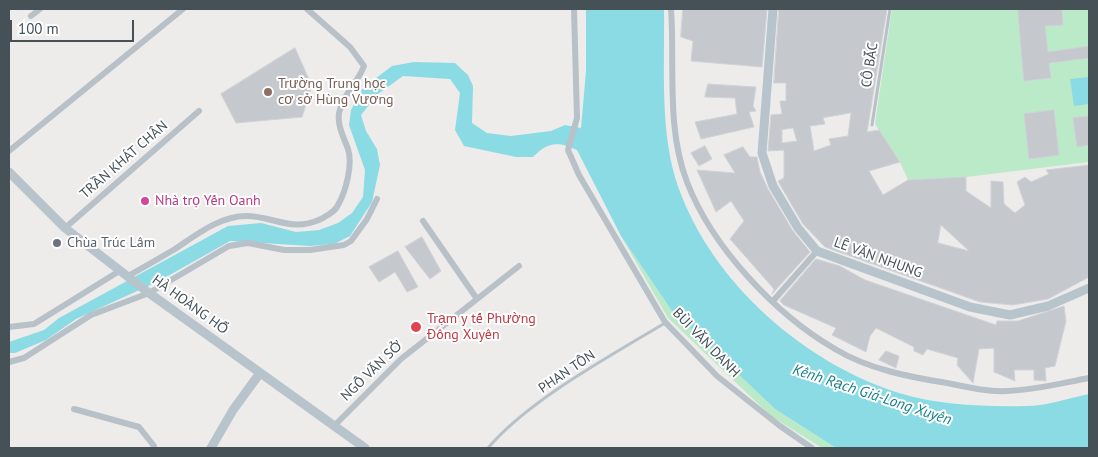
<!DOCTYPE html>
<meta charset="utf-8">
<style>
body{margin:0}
#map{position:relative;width:1098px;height:457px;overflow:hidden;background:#eeebeb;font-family:"PT Sans",sans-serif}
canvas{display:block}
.frame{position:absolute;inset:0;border:10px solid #455057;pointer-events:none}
.scale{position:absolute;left:10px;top:20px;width:124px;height:22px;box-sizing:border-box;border:2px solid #455057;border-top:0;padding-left:6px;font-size:15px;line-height:18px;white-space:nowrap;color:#455057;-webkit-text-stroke:4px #fff;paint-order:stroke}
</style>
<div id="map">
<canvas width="1098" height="457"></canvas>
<div class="frame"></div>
<div class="scale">100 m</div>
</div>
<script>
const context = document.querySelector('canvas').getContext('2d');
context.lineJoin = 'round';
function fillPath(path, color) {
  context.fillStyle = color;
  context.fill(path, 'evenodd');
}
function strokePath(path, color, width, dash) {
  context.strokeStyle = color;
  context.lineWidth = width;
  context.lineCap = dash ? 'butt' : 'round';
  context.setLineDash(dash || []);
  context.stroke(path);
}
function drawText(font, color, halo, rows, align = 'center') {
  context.font = font + ' "PT Sans",sans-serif';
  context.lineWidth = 4;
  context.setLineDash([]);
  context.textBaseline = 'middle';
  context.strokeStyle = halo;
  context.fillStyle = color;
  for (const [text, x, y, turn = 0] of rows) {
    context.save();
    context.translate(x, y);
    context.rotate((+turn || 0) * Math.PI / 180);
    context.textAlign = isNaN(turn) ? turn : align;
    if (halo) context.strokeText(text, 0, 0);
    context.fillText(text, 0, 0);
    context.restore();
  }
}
const green = new Path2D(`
 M 892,9 L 1089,9 L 1089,162 L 966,177 L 908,180 L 900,162 L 875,124 Z
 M 621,236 L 672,311 L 775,409 L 836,448 L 822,448 L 771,416 L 668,318 Z`);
const water = new Path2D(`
 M 586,9 L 664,9 C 665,66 659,135 679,189 C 713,283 804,363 899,393 C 938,405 985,407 1026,406 C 1047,406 1069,398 1089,394 L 1089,448 L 836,448 L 775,409 L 672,311 L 621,236 L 577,150 C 557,141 548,142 533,157 L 516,157 L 464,146 L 455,130 L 460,93 L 450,79 L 403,76 L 378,94 L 361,115 L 366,131 L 377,149 L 380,165 L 372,202 L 350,236 L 334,244 L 310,246 L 230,241 L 159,281 L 76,319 L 46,340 L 15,353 L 9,353 L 9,342 L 44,330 L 59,318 L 228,226 L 261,223 L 296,232 L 319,230 L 338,223 L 352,213 L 363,197 L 365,170 L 349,125 L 351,110 L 363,88 L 392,66 L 414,62 L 455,63 L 468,75 L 473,86 L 472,123 L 487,133 L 511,136 L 551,131 L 565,125 L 581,128 L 586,71 Z
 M 1089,77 L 1089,104 L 1074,106 L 1070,79 Z`);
const building = new Path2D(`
 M 683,9 L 767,9 L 762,67 L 691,61 L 693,41 L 681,37 Z
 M 779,9 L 887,9 L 867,132 L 879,130 L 900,162 L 869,171 L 883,195 L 908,180 L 966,177 L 966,191 L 991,208 L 991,181 L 1003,182 L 1004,204 L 1015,213 L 1025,205 L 1017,182 L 1025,177 L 1031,182 L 1049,174 L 1046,170 L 1089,165 L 1089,277 L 1048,299 L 1013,305 L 980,302 L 825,247 L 803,224 L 779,183 L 778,181 L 784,178 L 784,150 L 768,151 L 771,115 L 782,114 L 780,101 L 786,101 L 786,83 L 774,83 ZM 851,113 L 848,136 L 829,139 L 831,145 L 814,151 L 810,126 L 825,124 L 823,118 ZM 793,128 L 797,141 L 782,143 L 782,130 ZM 941,225 L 969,251 L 938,243 Z
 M 1018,9 L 1062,9 L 1063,25 L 1045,26 L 1048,52 L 1089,46 L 1089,58 L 1049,63 L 1051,78 L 1024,81 Z
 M 295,48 L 312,86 L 302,117 L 236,123 L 221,94 Z
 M 708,84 L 756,87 L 753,106 L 756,111 L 749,112 L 754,127 L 701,139 L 695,122 L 737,114 L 735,98 L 705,97 Z
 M 1054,110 L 1059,155 L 1029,159 L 1024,114 Z
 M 1089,116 L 1089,145 L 1077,147 L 1073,118 Z
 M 705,146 L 712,159 L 699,166 L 691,153 Z
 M 743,147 L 750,157 L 757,157 L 760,172 L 768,189 L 793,231 L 810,252 L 772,294 L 774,289 L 730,239 L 744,221 L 731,201 L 716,212 L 697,170 L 735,173 L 724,155 Z
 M 422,237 L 441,271 L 430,279 L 405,247 Z
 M 398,251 L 418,287 L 407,292 L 395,272 L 379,282 L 369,267 Z
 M 816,259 L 840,266 L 865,280 L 996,325 L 997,321 L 1018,321 L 1064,306 L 1066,321 L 1055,366 L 1045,368 L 1046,381 L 1034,380 L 1034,370 L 1014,370 L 1015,381 L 994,372 L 994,348 L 979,349 L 973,383 L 957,365 L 958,358 L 927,349 L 923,355 L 914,351 L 914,347 L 876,328 L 870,336 L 866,352 L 832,335 L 836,328 L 784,305 L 780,301 Z
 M 886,351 L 899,356 L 896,368 L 879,360 Z`);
const lane = new Path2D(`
 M 872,125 L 890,9
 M 488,448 C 529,400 610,356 665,323`);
const street = new Path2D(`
 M 574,9 L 577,118 L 568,150 L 579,175 L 665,322 L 717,376 L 780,426 L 812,448
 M 671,9 C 675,65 666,128 687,182 C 712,247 775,314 835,349 C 868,369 909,377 947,383 C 966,387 988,392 1007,391 C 1035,390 1062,383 1089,378
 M 31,16 L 40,9
 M 9,151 L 183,9
 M 423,221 L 477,299
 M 65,228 L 199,111
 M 128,276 C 144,267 160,258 175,249 C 196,235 220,216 246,216 C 274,216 291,233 321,219 C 328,215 335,212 338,205 C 346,191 353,164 348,149 C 344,138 337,125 339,113 C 343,94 358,83 364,66 L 350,47 L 307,9
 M 773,301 L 817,251
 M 9,327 L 34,324 L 121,270
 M 9,362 L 24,358 L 91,315 L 149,293 L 229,246 L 248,243 L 284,250 L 310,250 L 344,245 L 351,241 L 367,219 L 377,199
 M 74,409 L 139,427 L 154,446 L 153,448
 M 334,426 L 401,359 L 519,266`);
const secondary = new Path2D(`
 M 773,9 L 762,153 L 773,186 L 798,228 L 817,251 L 970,307 L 1010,315 L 1048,306 L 1089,288
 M 9,172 L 65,228 L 149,293 L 365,448
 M 211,448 L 233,410 L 260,373`);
const markers = [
 [268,92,5,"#8d6e63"],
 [145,201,5,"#d1479c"],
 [57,243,5,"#6b7280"],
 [416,327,6,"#e0444e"]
];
const streetNames = [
 ["CÔ BẮC",870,65,-81],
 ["TRẦN KHÁT CHÂN",124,160,-41],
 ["LÊ VĂN NHUNG",878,258,20],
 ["HÀ HOÀNG HỔ",190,305,36],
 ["BÙI VĂN DANH",706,343,46],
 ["NGÔ VĂN SỞ",372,371,-44],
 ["PHAN TÔN",567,372,-34]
];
const educationNames = [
 ["Trường Trung học",278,84],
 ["cơ sở Hùng Vương",278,100]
];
const hotelNames = [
 ["Nhà trọ Yến Oanh",155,201]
];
const worshipNames = [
 ["Chùa Trúc Lâm",67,243]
];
const healthNames = [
 ["Trạm y tế Phường",427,319],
 ["Đông Xuyên",427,335]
];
const waterNames = [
 ["Kênh Rạch Giá-Long Xuyên",872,395,18]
];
fillPath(green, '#bbeac8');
fillPath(water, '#8bdbe4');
fillPath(building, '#c5c9ce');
strokePath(building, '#cfd2d7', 1);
strokePath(lane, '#b7c1c7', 3);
strokePath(street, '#b7c1c7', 6);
strokePath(secondary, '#b8c4cc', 9);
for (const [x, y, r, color] of markers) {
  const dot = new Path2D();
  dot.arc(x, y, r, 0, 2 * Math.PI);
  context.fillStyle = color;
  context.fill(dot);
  strokePath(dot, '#fff', 2);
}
drawText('14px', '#455057', '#fff', streetNames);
drawText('14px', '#785e54', '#fff', educationNames, 'left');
drawText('14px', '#b23c85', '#fff', hotelNames, 'left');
drawText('14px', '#5b616d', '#fff', worshipNames, 'left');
drawText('14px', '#be3a42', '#fff', healthNames, 'left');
drawText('italic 15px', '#16808b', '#fff', waterNames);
</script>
